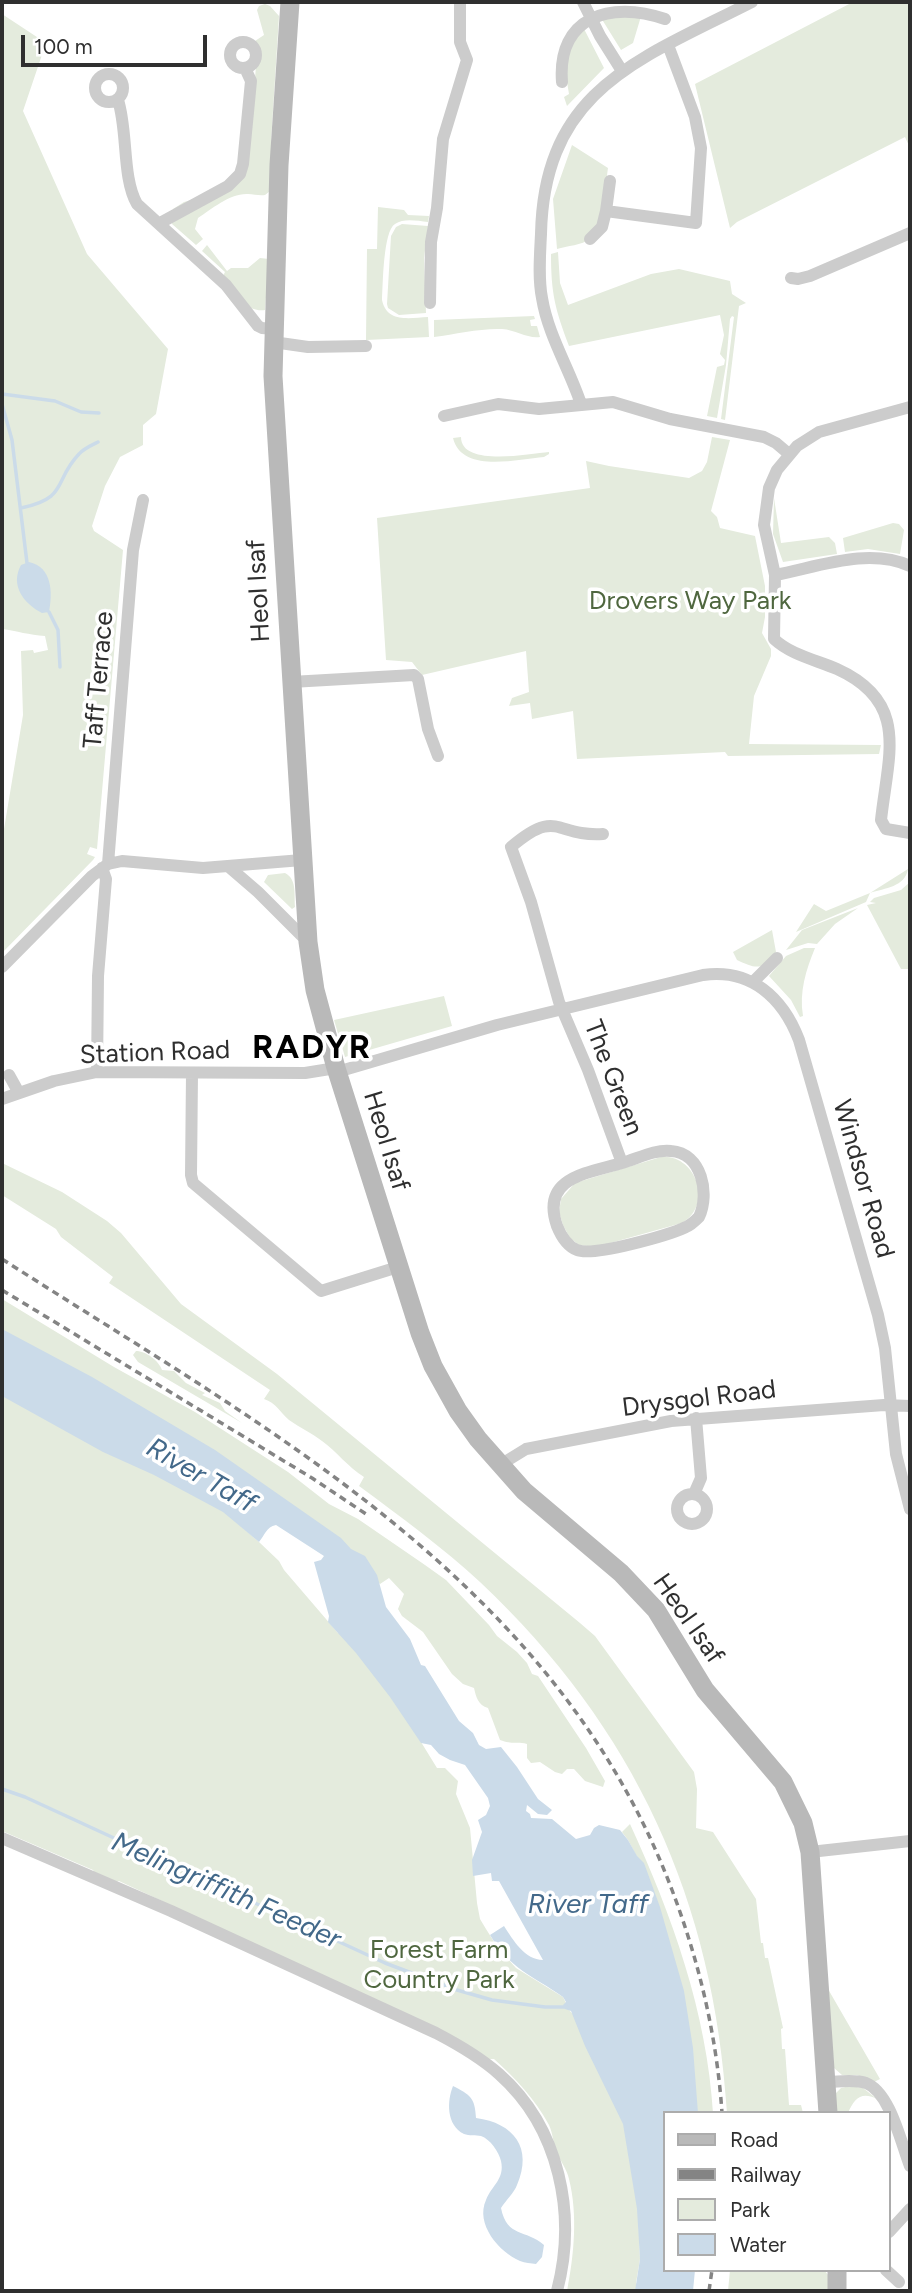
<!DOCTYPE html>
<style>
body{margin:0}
#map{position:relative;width:912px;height:2293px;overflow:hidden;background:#fff;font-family:Figtree,sans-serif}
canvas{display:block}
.frame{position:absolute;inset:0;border:4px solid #2f2f2f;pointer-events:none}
.legend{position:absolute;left:663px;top:2111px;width:228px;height:161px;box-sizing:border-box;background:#fff;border:2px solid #acacac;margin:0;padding:9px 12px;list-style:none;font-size:21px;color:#2f2f2f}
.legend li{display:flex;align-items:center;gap:14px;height:35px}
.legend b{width:35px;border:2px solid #acacac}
.scale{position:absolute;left:21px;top:35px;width:186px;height:32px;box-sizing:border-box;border:4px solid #2f2f2f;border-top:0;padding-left:9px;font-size:21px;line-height:24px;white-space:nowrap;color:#2f2f2f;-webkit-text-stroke:5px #fff;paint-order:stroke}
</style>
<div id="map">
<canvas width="912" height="2293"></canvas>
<div class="frame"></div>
<ul class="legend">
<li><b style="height:9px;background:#b9b9b9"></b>Road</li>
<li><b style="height:9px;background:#848484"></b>Railway</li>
<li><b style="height:19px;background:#e4ebdd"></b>Park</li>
<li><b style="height:19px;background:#cbdbe9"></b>Water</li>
</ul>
<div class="scale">100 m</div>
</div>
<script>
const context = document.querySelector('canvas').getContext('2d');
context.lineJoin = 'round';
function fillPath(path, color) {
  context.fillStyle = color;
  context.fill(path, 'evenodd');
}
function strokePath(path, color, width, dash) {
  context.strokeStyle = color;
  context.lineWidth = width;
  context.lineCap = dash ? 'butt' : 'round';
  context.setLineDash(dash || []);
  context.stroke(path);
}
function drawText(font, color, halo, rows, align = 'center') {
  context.font = font + ' Figtree,sans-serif';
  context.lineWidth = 7;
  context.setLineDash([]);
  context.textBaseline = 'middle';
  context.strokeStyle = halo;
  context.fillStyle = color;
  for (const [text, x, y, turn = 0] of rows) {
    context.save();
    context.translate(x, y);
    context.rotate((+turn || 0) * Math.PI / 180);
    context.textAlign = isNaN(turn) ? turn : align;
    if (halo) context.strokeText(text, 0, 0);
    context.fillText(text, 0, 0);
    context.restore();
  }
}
const green = new Path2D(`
 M 853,2 L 910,2 L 910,148 L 905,137 L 737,222 L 730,228 L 695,84 Z
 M 265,4 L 270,6 L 279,16 L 271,142 L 273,151 L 274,188 L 265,195 C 259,196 254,194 248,194 C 230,193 212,209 198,218 L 195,229 L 203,239 L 196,245 L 172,224 L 173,209 L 184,202 L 195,199 L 204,205 L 248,167 L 256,66 L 259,60 L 255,41 L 264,35 L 257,10 L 259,6 Z
 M 598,13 L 642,13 L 633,43 L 621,50 Z
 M 2,14 L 46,43 L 23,111 L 87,254 L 168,349 L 156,414 L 143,425 L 143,445 L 120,457 L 105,486 L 92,526 L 94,531 L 123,550 L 97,849 L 90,847 L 87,854 L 95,857 L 93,860 L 2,953 L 2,841 L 23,715 L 21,651 L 33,650 L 34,653 L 48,650 L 45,636 C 29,635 17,631 2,629 Z
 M 582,25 L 604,68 L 567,106 L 564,97 L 569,94 L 564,64 Z
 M 572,145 L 608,168 C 605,186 605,227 590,239 C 582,245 567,246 557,249 L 553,199 Z
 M 378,207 L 404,210 L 408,215 L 429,216 L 428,222 C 417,221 404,218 395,224 C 383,231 383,285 382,300 C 387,323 409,318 428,317 L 429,337 L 366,340 L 367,249 L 377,249 Z
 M 402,224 L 428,226 L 424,258 L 426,313 L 399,315 L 388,308 L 387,304 L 391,236 L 396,227 Z
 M 207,245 L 227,271 L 231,268 L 248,268 L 260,258 L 269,259 L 265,310 C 255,312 247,304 235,305 C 226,296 218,284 225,272 L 202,251 Z
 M 558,252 L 560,283 L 568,305 L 651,274 L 679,269 L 730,281 L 732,294 L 746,303 L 739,306 L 725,420 L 721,419 L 734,317 L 732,316 L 730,319 L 726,365 L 717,418 L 707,416 L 717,367 L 724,365 L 725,360 L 720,354 L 724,335 L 720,315 L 569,346 C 555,309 551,293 551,254 Z
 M 534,316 L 535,319 L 530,320 L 531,326 L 537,326 L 540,337 C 528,339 516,330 502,329 C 481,328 456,334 434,337 L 434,320 Z
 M 461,437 C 461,467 528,454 549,452 L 549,454 L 544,457 C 517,459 462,474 453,438 Z
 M 712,437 L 730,440 L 711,511 L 717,517 L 720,528 L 755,536 L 765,586 L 765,617 L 762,633 L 771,649 L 771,656 L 754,696 L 749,744 L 881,745 L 879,754 L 728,756 L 725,752 L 577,759 L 573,711 L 532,719 L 530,703 L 509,706 L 512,698 L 529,692 L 526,651 L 422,675 L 412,662 L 386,660 L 377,518 L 590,488 L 586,461 L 609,466 L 689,478 L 702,471 L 707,462 Z
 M 774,498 L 781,543 L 829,537 L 835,543 L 837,554 L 783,562 L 773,534 Z
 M 893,523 L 899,524 L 904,530 L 900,554 L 868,549 L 845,552 L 843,538 Z
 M 908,869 C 905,887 885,888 870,893 L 866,902 L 796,932 L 814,904 L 826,911 L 870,893 Z
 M 285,873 C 297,879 294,894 295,907 L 292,909 L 264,882 L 268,875 Z
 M 910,882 L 910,969 L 901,969 L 867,905 L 876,903 L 870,902 L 874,898 L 901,890 Z
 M 858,908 L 835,924 L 817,944 L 808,943 L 786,950 L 802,930 Z
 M 772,930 L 776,952 C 763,971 756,969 737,960 L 733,952 Z
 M 804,948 L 815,948 C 806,970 799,992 803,1016 L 800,1017 L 791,1000 L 769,976 L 786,956 Z
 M 444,996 L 452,1026 L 345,1057 L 334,1020 Z
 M 661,1157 C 696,1154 714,1205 682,1223 L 596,1247 L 579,1245 L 570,1238 L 563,1225 L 559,1212 L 561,1199 L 575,1183 Z
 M 2,1163 L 62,1192 L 107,1221 L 121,1233 L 181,1304 L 277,1374 L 580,1623 L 595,1636 L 694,1772 L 697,1789 L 696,1828 L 713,1832 L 756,1899 L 761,1943 L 763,1943 L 765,1958 L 768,1958 L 783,2028 L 781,2029 L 782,2049 L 785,2049 L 789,2105 L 801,2105 L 803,2113 L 727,2113 C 714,1901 635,1728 480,1582 C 442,1547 401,1517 359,1486 L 364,1477 C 348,1467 337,1452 322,1441 C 312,1433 300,1428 289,1420 C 280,1412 276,1403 264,1399 L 270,1390 L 109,1283 L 113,1277 L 61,1237 L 56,1229 L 2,1195 Z
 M 2,1299 L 114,1367 L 195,1412 L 288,1472 L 329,1504 L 358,1519 L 425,1565 L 446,1580 L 489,1625 L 497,1636 L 517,1652 L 527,1663 L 532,1674 L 538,1676 L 586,1748 L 605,1781 L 603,1787 L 585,1781 L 574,1769 L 567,1769 L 562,1774 L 555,1772 L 540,1762 L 531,1763 L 527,1758 L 527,1744 C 517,1741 513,1745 500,1740 L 488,1708 C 478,1705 476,1697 474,1688 L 463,1684 L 452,1674 L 423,1632 L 402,1616 L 398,1609 L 404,1594 L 389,1578 L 380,1584 L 351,1557 L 2,1341 Z
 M 136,1351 C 146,1351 159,1361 162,1370 L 174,1371 L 186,1383 L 205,1393 L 202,1395 L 220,1403 L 225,1411 L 242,1423 L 138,1362 L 133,1355 Z
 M 2,1372 L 40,1416 L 202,1492 L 259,1542 L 279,1561 L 284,1570 L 338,1633 L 357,1638 L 437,1768 L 445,1768 L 458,1781 L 456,1794 L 470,1828 L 477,1903 L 480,1919 L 486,1929 L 498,1948 L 516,1968 L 563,1997 L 570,2011 L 611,2057 L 636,2162 L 640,2259 L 636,2283 L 642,2291 L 567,2291 C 574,2255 578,2215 569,2179 C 567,2170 560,2160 556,2151 C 553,2142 553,2134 549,2125 C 535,2099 516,2079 494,2059 L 488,2059 L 263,1948 L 119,1881 L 113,1883 L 96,1876 L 93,1870 L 2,1831 Z
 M 630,1824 C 672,1915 707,2013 713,2113 L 691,2113 L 638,1859 L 628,1840 L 622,1832 Z
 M 828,1989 L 880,2079 L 874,2082 L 857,2075 L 842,2075 L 834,2068 Z
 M 850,2086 L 863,2088 L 877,2099 C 861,2091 854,2099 848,2113 L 835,2113 L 836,2093 L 841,2088 Z
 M 730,2270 L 824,2270 L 834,2282 L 834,2291 L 728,2291 Z`);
const water = new Path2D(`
 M 29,562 C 52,567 53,592 49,612 L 42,613 C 23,603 10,585 21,565 Z
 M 2,1329 L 92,1377 L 215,1450 L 341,1538 L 351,1549 L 365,1556 L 377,1575 L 386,1607 L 410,1639 L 421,1665 L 425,1666 L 459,1721 L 473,1733 L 479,1745 L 486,1749 L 501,1747 L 517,1767 L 538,1799 L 552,1810 L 547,1815 L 538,1814 L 527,1805 L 526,1811 L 530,1814 L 531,1818 L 552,1819 L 576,1839 L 590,1835 L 594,1828 L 599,1825 L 620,1830 L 628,1840 L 637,1856 L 644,1863 L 660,1907 L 684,1991 L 693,2048 L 698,2113 L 665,2113 L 665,2270 L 695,2270 L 693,2291 L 635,2291 L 640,2259 L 637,2209 L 623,2124 L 585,2046 L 571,2011 L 565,2009 L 563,2005 L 566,2002 L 563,1997 C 532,1975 511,1970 490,1935 L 504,1926 C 513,1940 525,1960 543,1960 L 499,1881 L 492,1881 L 491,1873 L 473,1876 L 472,1860 L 482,1832 L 478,1820 L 486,1815 L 490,1806 L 488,1798 L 465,1765 L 450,1760 L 439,1754 L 431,1745 L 421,1743 L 390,1697 L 356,1653 L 328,1622 L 329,1616 L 314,1562 L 321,1560 L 324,1556 L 276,1525 C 266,1527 265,1535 259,1542 L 223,1512 L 154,1475 L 103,1452 L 2,1396 Z
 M 453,2086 C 470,2095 475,2097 476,2118 C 514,2123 533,2148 517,2185 C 514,2193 506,2200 501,2208 C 507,2238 526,2229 544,2245 L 542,2257 L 536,2264 C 531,2263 525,2263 520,2261 C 499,2252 475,2224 486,2200 C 492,2185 505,2179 501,2161 C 499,2152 490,2139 481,2136 C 476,2135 469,2136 464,2134 C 446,2125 447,2101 453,2086 Z`);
const stream = new Path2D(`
 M 2,394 L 55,401 L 81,412 L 99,413
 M 2,404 L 12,440 L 27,563
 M 21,508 C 69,498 53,481 79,454 C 83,449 92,445 98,442
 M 49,612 L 58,630 L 60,667
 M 2,1789 L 25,1797 L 385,1963 L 457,1990 L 492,2000 L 545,2007 L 567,2007`);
const street = new Path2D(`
 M 583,2 L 600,36 L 622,71
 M230 55a13 13 0 1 1 26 0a13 13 0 1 1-26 0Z
 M95 88a14 14 0 1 1 28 0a14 14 0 1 1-28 0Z
 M 562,82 C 557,17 610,0 665,19
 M 118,100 C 128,131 122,178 137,204 L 226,285 L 258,326 L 262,328 L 274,329
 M 610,181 L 606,211 L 696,223 L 701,148 L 695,117 L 668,45
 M 160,223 L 228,186 L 240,174 L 243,164 L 251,81 L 245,68
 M 590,239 L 602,227 L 606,211
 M 791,278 L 798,279 L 810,276 L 910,233
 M 430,303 L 431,242 L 437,208 L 443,139 L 467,60 L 460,42 L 460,2
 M 273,342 L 308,347 L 366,346
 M 581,404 C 569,368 548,335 542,298 C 538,278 540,255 541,234 C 544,89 640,59 752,2
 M 910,407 L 819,432 L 797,446 L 777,470 L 769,488 L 764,525 L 775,575 L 774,639 C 791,655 816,660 837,669 C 910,702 888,755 881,820 L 886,829 L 910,833
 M 444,416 L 498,404 L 539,409 L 613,402 L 670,419 L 764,437 L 776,443 L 789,454
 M 775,575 C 818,567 868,547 910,566
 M 291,682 L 414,675 L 418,679 L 428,729 L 438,756
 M 603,834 C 555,837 558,807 511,847 L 531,902 L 559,1002 L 588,1070 L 622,1163 C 588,1173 540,1177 557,1226 C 561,1236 567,1246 577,1250 C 593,1257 669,1235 686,1227 C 691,1225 695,1221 699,1217 C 710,1194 702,1153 671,1151 C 655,1149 637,1159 622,1163
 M 108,864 L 133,550 L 143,500
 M 229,867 L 258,892 L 307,941
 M 2,967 L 92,876 L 108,864 L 122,861 L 203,868 L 302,860
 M 753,982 L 777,958
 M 97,1072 L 98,976 L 106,879 L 102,868
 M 337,1072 L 497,1025 L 703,975 C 751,968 783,998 799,1040 L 878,1315 L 885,1348 L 896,1454 L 910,1509
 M 192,1073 L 191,1175 L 193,1183 L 321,1291 L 398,1267
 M 9,1075 L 19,1093
 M 2,1099 L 54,1081 L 97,1072 L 305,1073 L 336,1068
 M 500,1465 L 526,1449 L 671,1421 L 884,1405 L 910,1406
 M 694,1494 L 701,1478 L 696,1418
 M677 1509a15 15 0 1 1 30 0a15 15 0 1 1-30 0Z
 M 2,1838 L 171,1911 L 436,2033 C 459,2045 480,2057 499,2074 C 560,2128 577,2215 557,2291
 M 810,1852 L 910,1841
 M 826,2082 C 838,2082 854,2079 866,2083 C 890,2092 901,2143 910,2166
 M 889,2232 L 910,2209
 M 886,2270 L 899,2282`);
const secondary = new Path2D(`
 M 290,2 L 279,165 L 273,376 L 308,942 L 315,990 L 336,1068 L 420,1333 L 433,1366 L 458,1411 L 478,1439 L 524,1491 L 621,1573 L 656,1610 L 705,1690 L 783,1782 L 803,1823 L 810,1852 L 828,2113
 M 837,2270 L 837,2291`);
const rail = new Path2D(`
 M 2,1259 C 265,1428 555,1580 672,1890 C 699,1961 717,2037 722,2113
 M 2,1290 L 312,1478 L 369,1516
 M 709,2291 L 712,2270`);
const streetNames = [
 ["Heol Isaf",259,591,-93],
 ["Taff Terrace",99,680,-85],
 ["Station Road",155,1053,-2],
 ["The Green",613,1078,69],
 ["Heol Isaf",386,1141,73],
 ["Windsor Road",863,1179,74],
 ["Drysgol Road",699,1399,-7],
 ["Heol Isaf",688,1619,55]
];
const parkNames = [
 ["Drovers Way Park",690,601],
 ["Forest Farm",439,1950],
 ["Country Park",439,1980]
];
const waterNames = [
 ["River Taff",201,1476,30],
 ["Melingriffith Feeder",226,1891,24],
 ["River Taff",588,1905]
];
const districtNames = [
 ["RADYR",312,1048]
];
fillPath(green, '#e4ebdd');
fillPath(water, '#cbdbe9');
strokePath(stream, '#cbdbe9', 3.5);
strokePath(street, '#ccc', 12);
strokePath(secondary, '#b9b9b9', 19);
strokePath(rail, '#848484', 3.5, [7, 5]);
drawText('26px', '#2f2f2f', '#fff', streetNames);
drawText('26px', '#4f673f', '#fff', parkNames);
drawText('italic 28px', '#43698a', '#fff', waterNames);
context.letterSpacing = '2px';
drawText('bold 33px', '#000', '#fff', districtNames);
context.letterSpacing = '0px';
</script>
